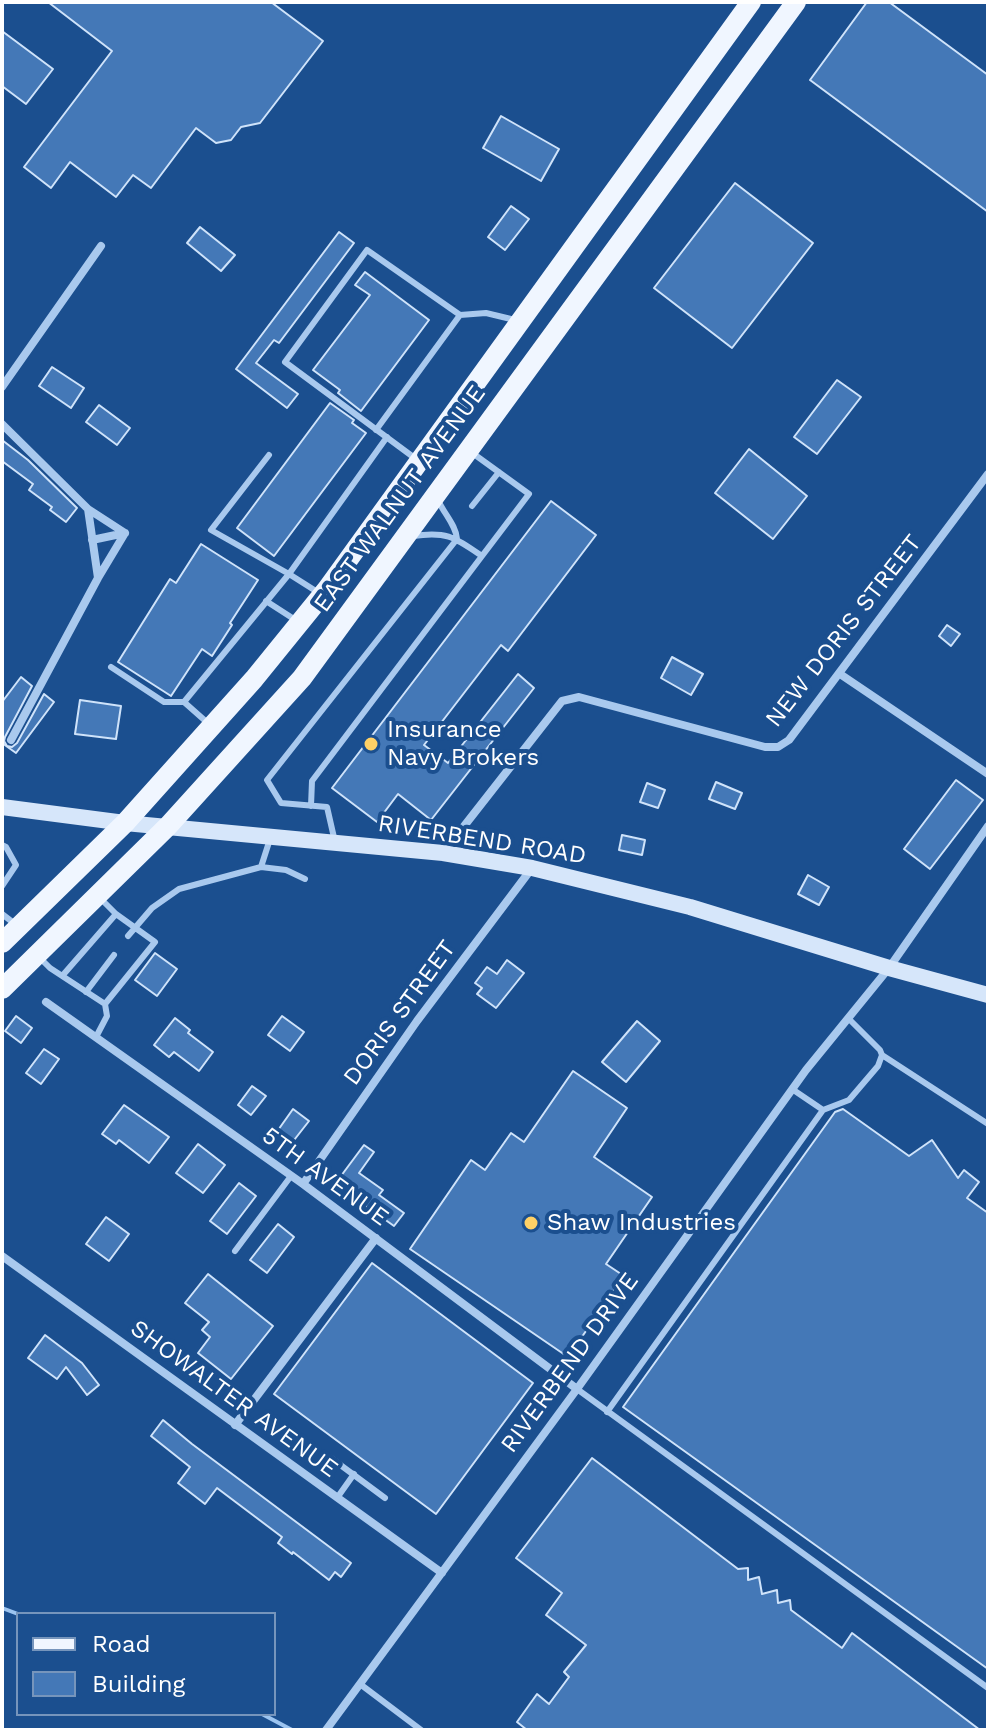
<!DOCTYPE html>
<style>
body{margin:0}
#map{position:relative;width:990px;height:1732px;overflow:hidden;background:#1b4f8f;font-family:"Work Sans",sans-serif}
canvas{display:block}
.frame{position:absolute;inset:0;border:4px solid #fff;pointer-events:none}
.legend{position:absolute;left:16px;top:1612px;width:260px;height:104px;box-sizing:border-box;background:#1b4f8f;border:2px solid #7695bc;margin:0;padding:10px 14px;list-style:none;font-size:24px;color:#fff}
.legend li{display:flex;align-items:center;gap:16px;height:40px}
.legend b{width:40px;border:2px solid #7695bc}
</style>
<div id="map">
<canvas width="990" height="1732"></canvas>
<div class="frame"></div>
<ul class="legend">
<li><b style="height:10px;background:#f0f6ff"></b>Road</li>
<li><b style="height:22px;background:#4478b7"></b>Building</li>
</ul>
</div>
<script>
const context = document.querySelector('canvas').getContext('2d');
context.lineJoin = 'round';
function strokePath(path, color, width, dash) {
  context.strokeStyle = color;
  context.lineWidth = width;
  context.lineCap = dash ? 'butt' : 'round';
  context.setLineDash(dash || []);
  context.stroke(path);
}
function fillPath(path, color) {
  context.fillStyle = color;
  context.fill(path, 'evenodd');
}
function drawText(font, color, halo, rows, align = 'center') {
  context.font = font + ' "Work Sans",sans-serif';
  context.lineWidth = 8;
  context.setLineDash([]);
  context.textBaseline = 'middle';
  context.strokeStyle = halo;
  context.fillStyle = color;
  for (const [text, x, y, turn = 0] of rows) {
    context.save();
    context.translate(x, y);
    context.rotate((+turn || 0) * Math.PI / 180);
    context.textAlign = isNaN(turn) ? turn : align;
    if (halo) context.strokeText(text, 0, 0);
    context.fillText(text, 0, 0);
    context.restore();
  }
}
const stream = new Path2D(`
 M 2,1608 L 18,1614
 M 262,1714 L 292,1730`);
const building = new Path2D(`
 M 48,2 L 271,2 L 323,41 L 260,123 L 241,127 L 231,140 L 216,143 L 196,128 L 151,188 L 133,175 L 116,197 L 70,162 L 51,188 L 24,167 L 112,51 Z
 M 867,2 L 889,2 L 988,75 L 988,212 L 810,80 Z
 M 2,31 L 53,69 L 26,104 L 2,86 Z
 M 501,116 L 559,149 L 541,181 L 483,148 Z
 M 735,183 L 813,243 L 732,348 L 654,288 Z
 M 511,206 L 529,219 L 505,250 L 488,237 Z
 M 200,227 L 235,255 L 221,271 L 187,243 Z
 M 339,232 L 354,243 L 279,343 L 274,340 L 256,363 L 298,394 L 287,408 L 236,369 Z
 M 365,272 L 429,320 L 361,411 L 338,393 L 340,390 L 313,370 L 370,295 L 355,285 Z
 M 52,367 L 84,388 L 71,408 L 39,386 Z
 M 837,380 L 861,397 L 817,454 L 794,437 Z
 M 330,403 L 354,420 L 352,423 L 366,433 L 274,556 L 237,528 Z
 M 99,405 L 130,428 L 117,445 L 86,422 Z
 M 2,440 L 28,460 L 77,508 L 66,522 L 50,510 L 52,507 L 29,490 L 33,484 L 2,461 Z
 M 749,449 L 807,496 L 773,539 L 715,493 Z
 M 551,501 L 596,535 L 508,651 L 501,645 L 424,745 L 448,763 L 518,674 L 534,688 L 431,820 L 398,794 L 377,822 L 332,788 Z
 M 201,544 L 258,580 L 230,623 L 232,625 L 212,656 L 202,649 L 171,696 L 118,662 L 170,579 L 176,583 Z
 M 947,625 L 960,634 L 951,646 L 939,636 Z
 M 672,657 L 703,674 L 691,695 L 661,678 Z
 M 21,677 L 32,686 L 5,737 L 4,741 L 7,746 L 12,747 L 17,743 L 44,694 L 54,702 L 16,753 L 2,743 L 2,702 Z
 M 80,700 L 121,706 L 116,739 L 75,734 Z
 M 956,780 L 983,800 L 930,869 L 904,849 Z
 M 716,782 L 742,793 L 735,809 L 709,799 Z
 M 647,783 L 665,790 L 658,808 L 640,802 Z
 M 622,835 L 645,840 L 642,855 L 619,850 Z
 M 808,875 L 829,887 L 819,905 L 798,894 Z
 M 155,953 L 177,969 L 157,996 L 135,980 Z
 M 507,960 L 524,973 L 496,1008 L 477,994 L 482,988 L 475,983 L 487,967 L 497,974 Z
 M 16,1016 L 32,1028 L 21,1043 L 5,1031 Z
 M 282,1016 L 304,1032 L 290,1051 L 268,1035 Z
 M 175,1018 L 190,1030 L 188,1033 L 213,1052 L 199,1071 L 174,1052 L 169,1057 L 154,1045 Z
 M 637,1021 L 660,1041 L 626,1082 L 602,1062 Z
 M 44,1049 L 59,1059 L 41,1084 L 26,1073 Z
 M 573,1071 L 627,1108 L 594,1157 L 652,1197 L 606,1264 L 624,1276 L 568,1357 L 410,1249 L 471,1160 L 485,1170 L 511,1133 L 524,1142 Z
 M 252,1086 L 266,1096 L 251,1115 L 238,1105 Z
 M 124,1105 L 169,1137 L 149,1163 L 119,1140 L 116,1144 L 102,1134 Z
 M 293,1109 L 309,1121 L 291,1144 L 276,1133 Z
 M 843,1109 L 909,1156 L 932,1140 L 958,1178 L 964,1170 L 979,1182 L 967,1198 L 988,1213 L 988,1669 L 623,1407 L 835,1112 Z
 M 198,1144 L 225,1165 L 203,1193 L 176,1173 Z
 M 364,1145 L 374,1152 L 359,1173 L 383,1190 L 379,1195 L 404,1213 L 394,1226 L 335,1184 Z
 M 239,1183 L 256,1196 L 227,1234 L 210,1221 Z
 M 106,1217 L 129,1234 L 109,1261 L 86,1244 Z
 M 278,1224 L 294,1237 L 267,1273 L 250,1260 Z
 M 372,1263 L 533,1383 L 436,1514 L 274,1394 Z
 M 208,1274 L 273,1326 L 231,1379 L 198,1353 L 210,1337 L 202,1330 L 209,1322 L 185,1303 Z
 M 45,1335 L 82,1363 L 99,1385 L 87,1395 L 66,1367 L 57,1379 L 28,1358 Z
 M 163,1420 L 192,1444 L 351,1563 L 341,1577 L 335,1572 L 329,1580 L 293,1552 L 292,1554 L 278,1543 L 282,1537 L 217,1488 L 205,1504 L 178,1483 L 190,1467 L 151,1436 Z
 M 592,1458 L 738,1569 L 748,1568 L 748,1580 L 759,1577 L 762,1594 L 777,1590 L 778,1603 L 790,1600 L 791,1610 L 842,1648 L 852,1633 L 980,1730 L 527,1730 L 517,1722 L 537,1694 L 549,1704 L 569,1677 L 564,1672 L 586,1645 L 546,1615 L 562,1593 L 516,1558 Z`);
const lane = new Path2D(`
 M 460,315 L 486,313 L 515,320
 M 376,430 L 460,315 L 367,250 L 285,362 L 416,459
 M 269,455 L 211,530 L 289,574 L 319,593
 M 472,506 L 499,472
 M 413,536 C 447,531 454,537 482,556 L 529,494 L 471,452
 M 266,601 L 297,621
 M 111,667 L 164,702 L 184,702
 M 210,725 L 184,702 L 289,574 L 387,437
 M 311,806 L 312,781 L 482,556
 M 335,842 L 327,807 L 281,803 L 267,780 L 457,539 C 456,525 444,514 438,500
 M 2,845 L 6,847 L 16,865 L 2,886
 M 261,867 L 286,870 L 305,879
 M 2,914 L 15,924
 M 128,936 L 152,908 L 179,889 L 261,867 L 270,839
 M 39,957 L 50,968 L 105,1004 L 155,942 L 116,914 L 99,897
 M 63,975 L 116,914
 M 86,992 L 114,955
 M 96,1037 L 107,1016 L 105,1004
 M 882,1055 L 988,1124
 M 792,1089 L 823,1110
 M 235,1251 L 291,1176
 M 577,1389 L 988,1688
 M 607,1412 L 823,1110 L 849,1100 L 878,1066 L 882,1055 L 880,1050 L 848,1018
 M 331,1458 L 385,1498
 M 337,1498 L 354,1474
 M 360,1684 L 421,1730`);
const street = new Path2D(`
 M 2,387 L 101,246
 M 2,424 L 88,509 L 98,578 L 11,740
 M 88,509 L 125,533
 M 92,540 L 125,533
 M 98,578 L 125,533
 M 840,674 L 988,774
 M 443,853 L 562,701 L 579,697 L 765,747 L 778,747 L 789,740 L 988,474
 M 46,1002 L 303,1184 L 577,1389
 M 303,1184 L 417,1021 L 532,868
 M 2,1256 L 442,1573
 M 235,1425 L 376,1238
 M 326,1730 L 577,1389 L 806,1070 L 889,968 L 988,826`);
const secondary = new Path2D(`
 M 2,807 L 125,823 L 443,853 L 532,868 L 690,907 L 889,968 L 988,995`);
const primary = new Path2D(`
 M 2,943 L 125,823 L 254,679 L 327,589 L 751,2
 M 2,989 L 168,826 L 302,678 L 796,2`);
const markers = [
 [371,744,8,"#ffd166"],
 [531,1223,8,"#ffd166"]
];
const streetNames = [
 ["EAST WALNUT AVENUE",400,499,-54],
 ["NEW DORIS STREET",844,631,-52],
 ["RIVERBEND ROAD",482,840,9],
 ["DORIS STREET",400,1013,-54],
 ["5TH AVENUE",325,1177,36],
 ["RIVERBEND DRIVE",570,1363,-54],
 ["SHOWALTER AVENUE",234,1399,36]
];
const poiNames = [
 ["Insurance",387,730],
 ["Navy Brokers",387,758],
 ["Shaw Industries",547,1223]
];
strokePath(stream, '#9cc4f0', 4);
fillPath(building, '#4478b7');
strokePath(building, '#cfe3fa', 2);
strokePath(lane, '#a9c9ee', 6);
strokePath(street, '#a9c9ee', 8);
strokePath(secondary, '#d6e6fa', 16);
strokePath(primary, '#f0f6ff', 20);
for (const [x, y, r, color] of markers) {
  const dot = new Path2D();
  dot.arc(x, y, r, 0, 2 * Math.PI);
  context.fillStyle = color;
  context.fill(dot);
  strokePath(dot, '#1b4f8f', 3);
}
drawText('24px', '#fff', '#1b4f8f', streetNames);
drawText('24px', '#fff', '#1b4f8f', poiNames, 'left');
</script>
